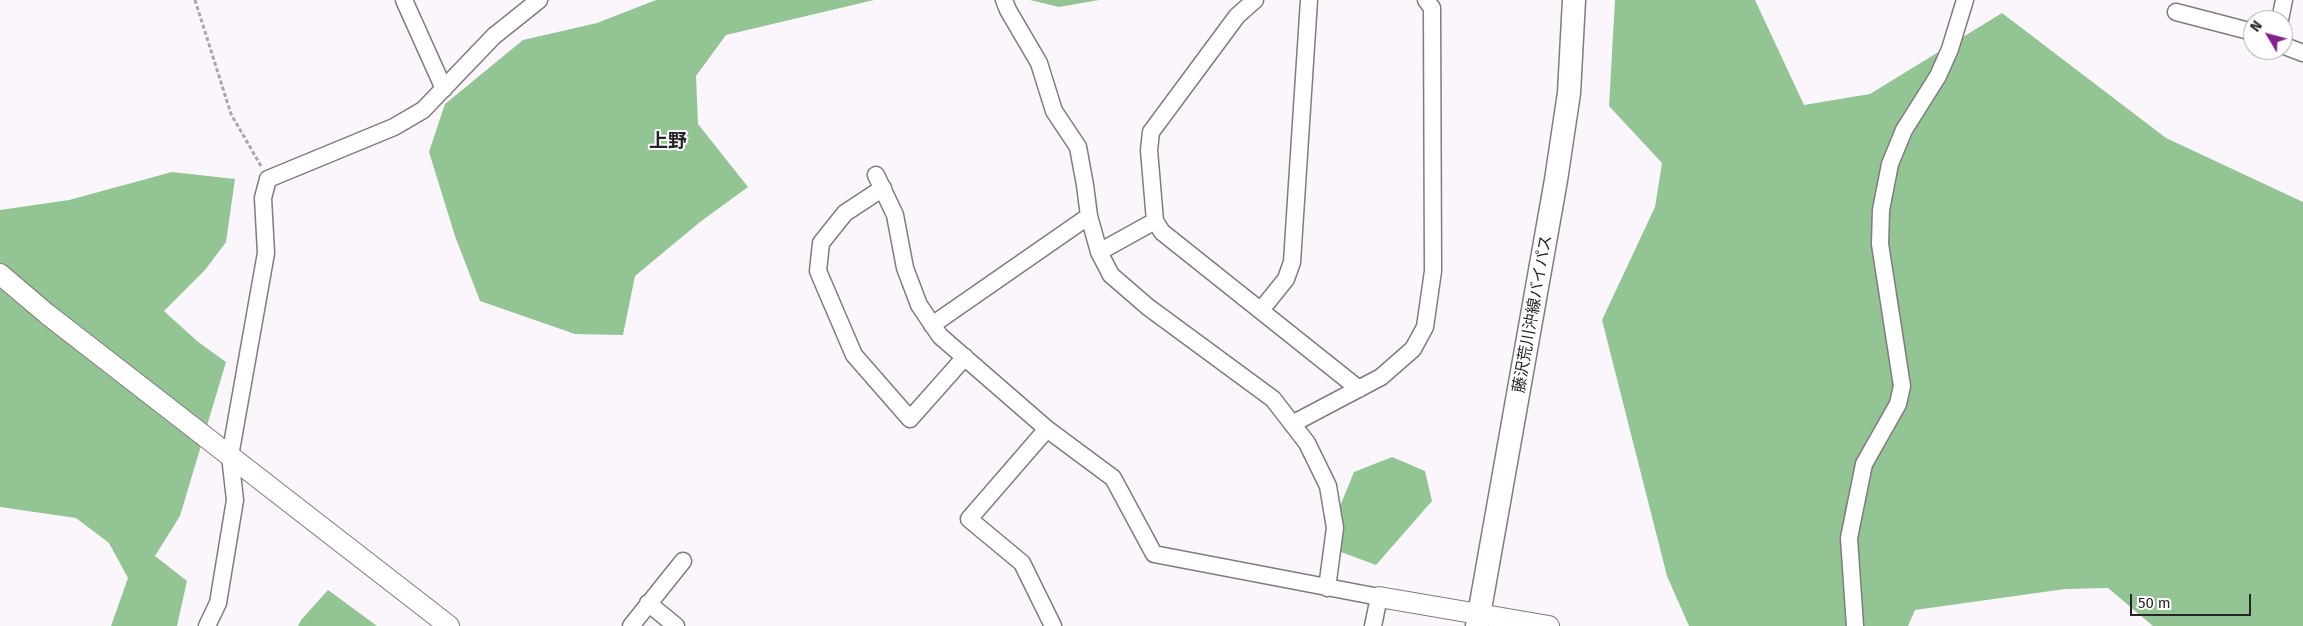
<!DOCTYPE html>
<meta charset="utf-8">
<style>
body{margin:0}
#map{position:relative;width:2303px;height:626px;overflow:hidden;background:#fbf6fb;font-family:"Fira Sans",sans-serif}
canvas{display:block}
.north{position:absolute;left:2243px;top:10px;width:50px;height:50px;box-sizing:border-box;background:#fff;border:1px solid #a9a8a9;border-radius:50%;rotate:307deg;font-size:14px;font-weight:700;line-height:20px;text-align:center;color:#272527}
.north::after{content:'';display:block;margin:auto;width:18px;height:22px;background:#82238e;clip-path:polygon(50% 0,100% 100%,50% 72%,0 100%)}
.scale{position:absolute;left:2130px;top:594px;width:121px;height:22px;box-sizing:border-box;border:2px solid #272527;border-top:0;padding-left:6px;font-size:15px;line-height:18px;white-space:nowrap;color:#272527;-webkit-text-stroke:4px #fff;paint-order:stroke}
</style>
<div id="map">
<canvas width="2303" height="626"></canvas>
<div class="north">N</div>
<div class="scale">50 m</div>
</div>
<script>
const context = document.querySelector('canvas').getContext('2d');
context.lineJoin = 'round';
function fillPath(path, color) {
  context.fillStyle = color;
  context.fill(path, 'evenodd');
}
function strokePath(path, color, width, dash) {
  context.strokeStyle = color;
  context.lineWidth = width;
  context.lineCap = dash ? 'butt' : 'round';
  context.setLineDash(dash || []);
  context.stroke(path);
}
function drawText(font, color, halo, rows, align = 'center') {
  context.font = font + ' "Fira Sans","Noto Sans JP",sans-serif';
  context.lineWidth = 4;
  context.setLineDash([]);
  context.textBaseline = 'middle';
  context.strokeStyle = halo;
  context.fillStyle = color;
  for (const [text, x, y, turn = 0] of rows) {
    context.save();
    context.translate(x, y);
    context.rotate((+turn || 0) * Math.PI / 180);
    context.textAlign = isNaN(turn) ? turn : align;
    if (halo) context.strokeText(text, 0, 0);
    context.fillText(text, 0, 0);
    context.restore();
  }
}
const forest = new Path2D(`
 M 656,0 L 874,0 L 726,35 L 696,76 L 698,124 L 748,187 L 700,222 L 635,276 L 623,335 L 575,334 L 480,301 L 455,236 L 429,152 L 445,104 L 523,40 L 597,23 Z
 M 1030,0 L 1099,0 L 1059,7 Z
 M 1615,0 L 1755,0 L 1804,105 L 1870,94 L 2002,13 L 2166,138 L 2303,202 L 2303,626 L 2153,626 L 2108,588 L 2065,589 L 1915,610 L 1908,626 L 1689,626 L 1667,576 L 1602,320 L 1655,207 L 1662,163 L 1609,106 Z
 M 172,172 L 235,179 L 226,242 L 205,270 L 164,311 L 197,341 L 226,362 L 180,516 L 155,556 L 187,581 L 177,626 L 111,626 L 128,578 L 109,543 L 76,518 L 0,507 L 0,210 L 69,200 Z
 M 1392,457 L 1425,471 L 1432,501 L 1376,565 L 1341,552 L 1338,511 L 1354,472 Z
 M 328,590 L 377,626 L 298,626 L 301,620 Z`);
const path = new Path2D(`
 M 195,0 L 231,114 L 261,166`);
const minor = new Path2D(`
 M 404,0 L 444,89
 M 1004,0 L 1008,10 L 1039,63 L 1054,111 L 1078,147 L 1085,185 L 1089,216 L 1099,252 L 1111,275 L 1148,307 L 1273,399 L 1307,443 L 1328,486 L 1335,528 L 1327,588
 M 1255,0 L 1237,16 L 1151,132 L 1149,150 L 1155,221 L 1162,232 L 1359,389
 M 2176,12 L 2253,32
 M 2280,20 L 2284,0
 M 2283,43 L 2287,47 L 2303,53
 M 876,175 L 895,215 L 905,268 L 919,305 L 940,336 L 1047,429 L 1113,478 L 1154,554 L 1379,597 L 1373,626
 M 883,188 L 845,213 L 821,243 L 818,271 L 854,355 L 910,419 L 965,357
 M 1099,252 L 1155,221
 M 1261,310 L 1286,279 L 1292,262 L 1309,0
 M 932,325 L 1089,216
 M 1292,424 L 1381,377 L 1413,349 L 1425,327 L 1433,271 L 1432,8 L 1426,0
 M 1047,429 L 969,519 L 1022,563 L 1053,626
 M 648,603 L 676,626
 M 207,626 L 218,603 L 235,500 L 230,456 L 266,253 L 263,198 L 268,179 L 394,127 L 423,110 L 494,36 L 539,0
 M 631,626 L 683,561
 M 1855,626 L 1849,538 L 1864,464 L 1898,404 L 1902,386 L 1880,244 L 1881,210 L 1890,164 L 1904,130 L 1938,76 L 1950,49 L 1965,0`);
const tertiary = new Path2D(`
 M 0,274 L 47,314 L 449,626
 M 1379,597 L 1549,626`);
const secondary = new Path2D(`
 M 1477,626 L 1556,180 L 1569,93 L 1574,0`);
const streetNames = [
 ["藤沢荒川沖線バイパス",1533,314,-80]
];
const quarterNames = [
 ["上野",668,142]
];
fillPath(forest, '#93c493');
strokePath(minor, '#807b7f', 19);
strokePath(tertiary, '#807b7f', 22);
strokePath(secondary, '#807b7f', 25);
strokePath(path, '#aaa6aa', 3, [4, 2.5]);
strokePath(minor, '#fff', 16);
strokePath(tertiary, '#fff', 20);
strokePath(secondary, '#fff', 22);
drawText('16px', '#272527', '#fff', streetNames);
drawText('bold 19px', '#272527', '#fff', quarterNames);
</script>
